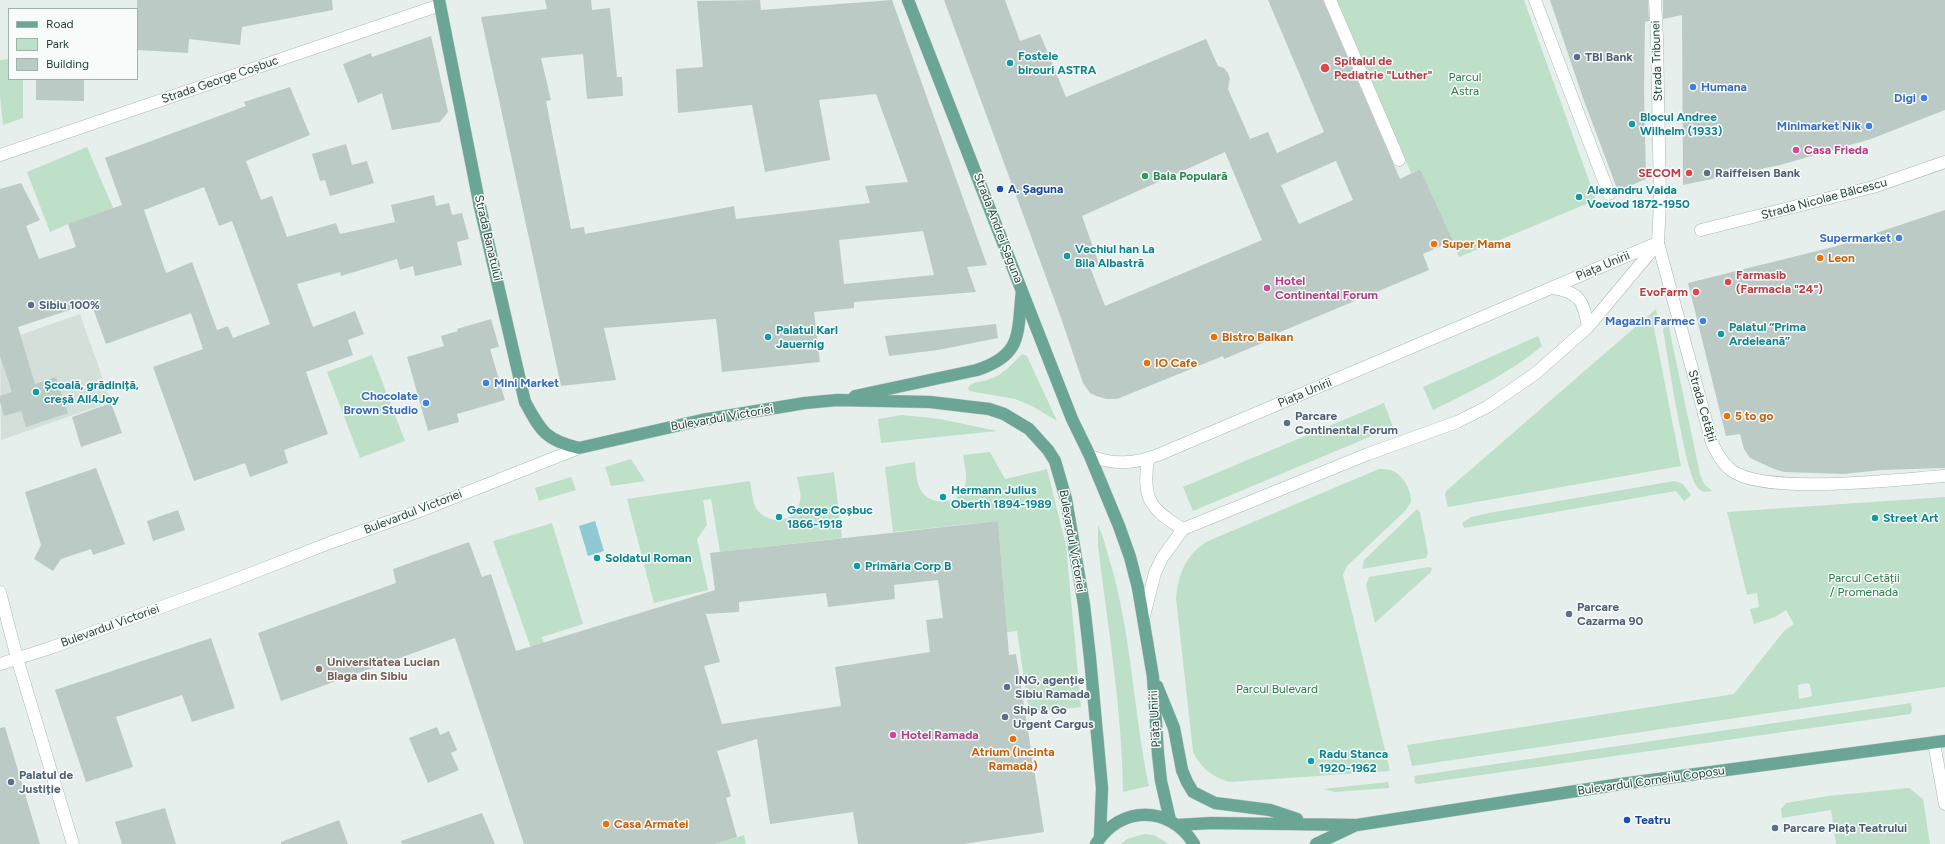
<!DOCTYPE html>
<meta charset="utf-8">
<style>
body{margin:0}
#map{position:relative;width:1945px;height:844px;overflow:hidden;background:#e6efeb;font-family:Figtree,sans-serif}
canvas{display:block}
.legend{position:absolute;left:8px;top:8px;width:130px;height:72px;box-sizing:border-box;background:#f7fbf9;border:1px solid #a3b1ad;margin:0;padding:5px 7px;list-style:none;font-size:12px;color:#24423a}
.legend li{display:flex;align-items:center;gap:8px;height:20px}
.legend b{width:20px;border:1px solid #a3b1ad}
</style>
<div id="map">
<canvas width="1945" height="844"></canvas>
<ul class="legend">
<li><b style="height:5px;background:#6aa596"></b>Road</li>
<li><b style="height:11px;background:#bfe0c8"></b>Park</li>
<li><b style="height:11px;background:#bbcac4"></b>Building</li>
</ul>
</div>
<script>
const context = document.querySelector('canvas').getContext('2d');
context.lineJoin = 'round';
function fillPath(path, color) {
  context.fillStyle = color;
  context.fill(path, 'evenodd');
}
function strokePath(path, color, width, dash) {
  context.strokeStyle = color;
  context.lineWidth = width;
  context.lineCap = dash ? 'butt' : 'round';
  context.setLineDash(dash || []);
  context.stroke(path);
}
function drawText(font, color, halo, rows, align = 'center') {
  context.font = font + ' Figtree,sans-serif';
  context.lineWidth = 3;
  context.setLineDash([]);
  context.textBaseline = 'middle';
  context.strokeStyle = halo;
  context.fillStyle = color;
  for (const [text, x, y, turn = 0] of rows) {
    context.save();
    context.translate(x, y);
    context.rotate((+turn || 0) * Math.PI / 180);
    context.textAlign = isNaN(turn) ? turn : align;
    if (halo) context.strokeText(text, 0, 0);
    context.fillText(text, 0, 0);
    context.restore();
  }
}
const built = new Path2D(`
 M 80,314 L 111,402 L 1,440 L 0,342 Z`);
const green = new Path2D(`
 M 1337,0 L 1524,0 L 1596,200 L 1459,257 L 1420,169 L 1411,173 Z
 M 9,59 L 9,79 L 23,79 L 23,118 L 3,125 L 0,96 L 0,60 Z
 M 87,147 L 123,231 L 68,224 L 50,232 L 27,172 Z
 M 1656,309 L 1657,315 L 1653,323 L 1681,466 L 1448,507 L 1445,495 L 1446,491 Z
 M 1666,323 L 1668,323 L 1700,474 L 1704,484 L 1712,491 C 1707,492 1702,493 1698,488 C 1685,475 1668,356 1663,330 Z
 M 1538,336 L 1542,346 C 1510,373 1472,391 1433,410 L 1423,387 Z
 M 1022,354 L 1027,356 L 1057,421 L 1032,406 L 1015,399 L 969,391 L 968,388 C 971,381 984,382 990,379 C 1004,374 1012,364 1022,354 Z
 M 372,355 L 405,441 L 360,458 L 327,372 Z
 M 1384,403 L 1393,427 L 1193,511 L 1183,487 Z
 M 902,415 L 940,419 L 997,431 L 881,443 L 878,419 Z
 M 990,452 L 1005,479 L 1047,469 L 1066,545 L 1081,707 L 1029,713 L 1017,631 L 1007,632 L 998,521 L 893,532 L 885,467 L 915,462 C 916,472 916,483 922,492 C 930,505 958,505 964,489 C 968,478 965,467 963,455 Z
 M 631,459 L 645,481 L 611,486 L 605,467 Z
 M 1379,469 C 1385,469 1390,469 1395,472 C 1404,477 1412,492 1411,502 L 1405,511 L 1347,566 L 1343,575 L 1390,771 L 1230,782 C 1212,777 1202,769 1193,752 L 1176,599 C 1178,574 1186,554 1208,541 Z
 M 834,472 L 842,538 L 720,552 L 711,499 L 703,500 L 707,525 L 697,539 L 708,590 L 654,603 L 627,499 L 750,481 C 752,489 752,501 756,508 C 767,526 797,524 800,501 C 802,494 798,484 797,477 Z
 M 571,477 L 576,490 L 539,501 L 535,488 Z
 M 1674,481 L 1683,484 L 1691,495 L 1684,501 L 1676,491 L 1464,528 L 1462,523 L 1471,517 L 1489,513 Z
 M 1945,497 L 1945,687 L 1412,766 L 1407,745 L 1734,694 L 1784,631 L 1794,624 L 1786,610 L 1775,617 L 1754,624 L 1750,609 L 1759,607 L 1757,593 L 1747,595 L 1727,512 ZM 1808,683 L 1810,685 L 1812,696 L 1799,699 L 1798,685 Z
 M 1417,509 L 1420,512 L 1428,553 L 1426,558 L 1362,569 L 1364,560 Z
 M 552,523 L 583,624 L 542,637 L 589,785 L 581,789 L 493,541 Z
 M 1098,525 C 1105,540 1108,556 1113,572 C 1132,642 1134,715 1149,786 L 1123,792 C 1122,709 1108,628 1098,546 Z
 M 1429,567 L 1432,568 L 1431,572 L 1375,623 L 1366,585 L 1369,577 Z
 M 1911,703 L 1912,710 L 1910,714 L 1418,784 L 1415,783 L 1414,776 Z
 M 1388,782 L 1389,788 L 1335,792 L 1323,789 Z
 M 1909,788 L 1923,799 L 1930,844 L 1836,844 L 1831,810 L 1782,818 L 1781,809 L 1786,803 L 1828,796 Z
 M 1144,834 L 1154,835 L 1169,844 L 1121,844 L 1127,839 Z
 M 744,835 L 746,844 L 715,844 Z`);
const water = new Path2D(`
 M 595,521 L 604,551 L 588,556 L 579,526 Z`);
const building = new Path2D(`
 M 137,0 L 332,0 L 333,10 L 242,27 L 240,45 L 189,39 L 188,53 L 137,50 Z
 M 545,0 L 591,0 L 592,10 L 610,8 L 617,77 L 622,77 L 623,96 L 587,99 L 583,54 L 541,58 L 551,100 L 546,101 L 571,229 L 584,227 L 585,234 L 734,206 L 736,219 L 870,203 L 865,186 L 908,182 L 876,94 L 819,100 L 830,160 L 765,172 L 752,105 L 678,113 L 676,69 L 703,67 L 697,1 L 760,0 L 761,10 L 892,0 L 987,265 L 967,267 L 976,292 L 854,302 L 854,308 L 814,312 L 820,362 L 722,372 L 716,319 L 604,328 L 616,380 L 561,386 L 481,17 L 547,9 ZM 923,231 L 934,275 L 844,284 L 839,240 Z
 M 944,0 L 1005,0 L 1020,41 L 1040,34 L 1066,97 L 1206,39 L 1218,66 L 1224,68 L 1228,73 L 1230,79 L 1228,89 L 1250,139 L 1268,132 L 1277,153 L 1324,132 L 1268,0 L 1323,0 L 1400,179 L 1420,169 L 1453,241 L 1423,254 L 1429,270 L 1278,333 L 1279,336 L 1224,359 L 1223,356 L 1117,399 L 1106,399 L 1096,396 L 1090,393 L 1083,383 L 1060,315 ZM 1225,152 L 1262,240 L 1105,306 L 1090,267 L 1099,264 L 1082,216 ZM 1336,161 L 1353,200 L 1299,224 L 1281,185 Z
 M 1550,0 L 1648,0 L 1649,21 L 1645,22 L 1644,90 L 1646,179 L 1618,191 L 1583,98 Z
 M 1663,0 L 1945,0 L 1945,110 L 1871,139 L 1780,165 L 1683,185 L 1682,15 L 1663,19 Z
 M 431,36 L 448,112 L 440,122 L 392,130 L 382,93 L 358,103 L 343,64 L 371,53 L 372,57 Z
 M 36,79 L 84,79 L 84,101 L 36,100 Z
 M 290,87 L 310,135 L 246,161 L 261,200 L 272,196 L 287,237 L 336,223 L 340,234 L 395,222 L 391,205 L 434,195 L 436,206 L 449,203 L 452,215 L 462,213 L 469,239 L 457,242 L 462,265 L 415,276 L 413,266 L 400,270 L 397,259 L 341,276 L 340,272 L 297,284 L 313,327 L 355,311 L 364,334 L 348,340 L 353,355 L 306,372 L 328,434 L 284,450 L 288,463 L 250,477 L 245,463 L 194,481 L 153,367 L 203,349 L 191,313 L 106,344 L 91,303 L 18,327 L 35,384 L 56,377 L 68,413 L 26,427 L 21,411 L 4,416 L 0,402 L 0,396 L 12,392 L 0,356 L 0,189 L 21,183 L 40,220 L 26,226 L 39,259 L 76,247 L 68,224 L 122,205 L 105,158 L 246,106 L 244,102 ZM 204,187 L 219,226 L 232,221 L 270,324 L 233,338 L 228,326 L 217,330 L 192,262 L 166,273 L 144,210 Z
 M 346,144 L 352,165 L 367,161 L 374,183 L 330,196 L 325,180 L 320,181 L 312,154 Z
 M 1945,210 L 1945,468 L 1881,470 L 1844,474 L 1784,472 L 1774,469 L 1750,458 L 1744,449 L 1740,434 L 1726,436 L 1688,283 L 1837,246 Z
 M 491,319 L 499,347 L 490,349 L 505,400 L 457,414 L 459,422 L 428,431 L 407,357 L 444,346 L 441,336 L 458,331 L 457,329 Z
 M 996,324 L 998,338 L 938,350 L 889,356 L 885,336 Z
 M 111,403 L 122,433 L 81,447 L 72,417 Z
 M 96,468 L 125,544 L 93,555 L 91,549 L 61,559 L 53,571 L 34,559 L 41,545 L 25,492 Z
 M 178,510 L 185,530 L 153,541 L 147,521 Z
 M 998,521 L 1009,655 L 1016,654 L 1044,832 L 963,844 L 858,844 L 853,812 L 770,824 L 757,739 L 717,751 L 731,796 L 726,798 L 737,837 L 715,844 L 524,844 L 455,638 L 281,701 L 258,633 L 396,583 L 393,569 L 469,542 L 482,577 L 491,574 L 516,651 L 715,590 L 710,553 ZM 938,580 L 943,618 L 926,620 L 930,652 L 835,667 L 841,706 L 722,724 L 704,666 L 720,662 L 706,614 L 739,612 L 739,602 L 826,593 L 828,607 L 895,599 L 894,585 Z
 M 211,638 L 235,708 L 192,722 L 182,695 L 116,717 L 133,767 L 86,782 L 55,690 Z
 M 5,727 L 40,844 L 0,844 L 0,728 Z
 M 437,727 L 440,735 L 449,731 L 457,750 L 451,753 L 459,770 L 428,783 L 409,738 Z
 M 165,808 L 176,844 L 122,844 L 115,822 Z
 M 482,813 L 495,844 L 402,844 L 401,841 Z
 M 339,820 L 348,844 L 281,844 L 281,842 Z`);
const street = new Path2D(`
 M 1330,0 L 1399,160
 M 1535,0 L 1609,194
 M 0,155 L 440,5
 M 1701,230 L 1873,187 L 1945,162
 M 1658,243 L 1712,443 C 1717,453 1722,463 1731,470 C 1764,496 1900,479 1945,476
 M 17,658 L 73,844
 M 1934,743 L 1945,804`);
const secondary = new Path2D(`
 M 1655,0 L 1657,38 L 1660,200 L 1658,243
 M 1553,288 C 1580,292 1584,302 1588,327
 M 1090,456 C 1114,465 1134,464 1158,455 L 1657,243
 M 1148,459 C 1142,499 1150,509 1183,529
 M 0,592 L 17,658
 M 1144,616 L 1155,573 L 1162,558 L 1183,529 L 1368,454 L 1457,422 L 1487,407 L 1536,373 L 1588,327 L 1658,243
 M 0,664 L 53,647 L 224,584 L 332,542 L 425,509 L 579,448`);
const primary = new Path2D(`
 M 439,0 L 480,207 L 525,402 C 541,431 545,440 579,448 L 702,420 L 805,403 L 837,400 L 930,402 L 989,409 L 1004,414 L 1029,429 L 1048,450 L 1055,461 L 1066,499 L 1084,605 L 1090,658 L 1102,788 L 1100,837
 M 908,0 L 1072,419 L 1090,456 L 1119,526 L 1130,557 L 1138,588 L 1153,677 L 1158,754 L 1161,781 L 1170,820
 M 855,396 L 977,370 C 1023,355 1017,334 1022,291
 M 1157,686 L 1174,728 L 1182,770 L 1187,782 L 1193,792 L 1215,803 L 1270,810 L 1297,819
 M 1177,825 L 1211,823 L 1357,825 L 1621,784 L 1945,741
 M 1096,844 C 1120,805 1170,805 1194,844
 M 1316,844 L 1354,826`);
const markers = [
 [1577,57,4,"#5c6f8a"],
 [1010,63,4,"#0f9aa8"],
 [1325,68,5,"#e0444e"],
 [1693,87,4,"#3f7fe0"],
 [1924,98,4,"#3f7fe0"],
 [1632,124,4,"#0f9aa8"],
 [1869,126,4,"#3f7fe0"],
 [1796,150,4,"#d1479c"],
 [1689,173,4,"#e0444e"],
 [1707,173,4,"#5c6f8a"],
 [1145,176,4,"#2e9e5b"],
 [1000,189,4,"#1a4fb4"],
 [1579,197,4,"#0f9aa8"],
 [1899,238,4,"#3f7fe0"],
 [1434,244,4,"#e8710a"],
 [1067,256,4,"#0f9aa8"],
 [1820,258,4,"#e8710a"],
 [1728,282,4,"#e0444e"],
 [1267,288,4,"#d1479c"],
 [1696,292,4,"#e0444e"],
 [31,305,4,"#5c6f8a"],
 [1703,321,4,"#3f7fe0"],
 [1721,334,4,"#0f9aa8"],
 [768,337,4,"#0f9aa8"],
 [1214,337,4,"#e8710a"],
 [1147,363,4,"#e8710a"],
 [486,383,4,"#3f7fe0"],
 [36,392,4,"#0f9aa8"],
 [426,403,4,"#3f7fe0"],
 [1727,416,4,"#e8710a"],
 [1287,423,4,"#5c6f8a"],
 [943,497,4,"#0f9aa8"],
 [779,517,4,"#0f9aa8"],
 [1875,518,4,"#0f9aa8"],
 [597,558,4,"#0f9aa8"],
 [857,566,4,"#0f9aa8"],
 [1569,614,4,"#5c6f8a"],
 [319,669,4,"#8d6e63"],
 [1007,687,4,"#5c6f8a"],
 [1005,717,4,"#5c6f8a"],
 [893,735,4,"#d1479c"],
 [1013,739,4,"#e8710a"],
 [1311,761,4,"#0f9aa8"],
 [11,782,4,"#5c6f8a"],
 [1627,820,4,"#1a4fb4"],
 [606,824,4,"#e8710a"],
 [1775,828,4,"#5c6f8a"]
];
const cultureNames = [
 ["Fostele",1018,56],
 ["birouri ASTRA",1018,70],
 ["Blocul Andree",1640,117],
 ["Wilhelm (1933)",1640,131],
 ["Alexandru Vaida",1587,190],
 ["Voevod 1872-1950",1587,204],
 ["Vechiul han La",1075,249],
 ["Bila Albastră",1075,263],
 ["Palatul “Prima",1729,327],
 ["Ardeleană”",1729,341],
 ["Palatul Karl",776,330],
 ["Jauernig",776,344],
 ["Școală, grădiniță,",44,385],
 ["creșă All4Joy",44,399],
 ["Hermann Julius",951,490],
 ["Oberth 1894-1989",951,504],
 ["George Coșbuc",787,510],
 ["1866-1918",787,524],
 ["Street Art",1883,518],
 ["Soldatul Roman",605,558],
 ["Primăria Corp B",865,566],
 ["Radu Stanca",1319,754],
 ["1920-1962",1319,768]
];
const serviceNames = [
 ["TBI Bank",1585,57],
 ["Raiffeisen Bank",1715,173],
 ["Sibiu 100%",39,305],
 ["Parcare",1295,416],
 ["Continental Forum",1295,430],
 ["Parcare",1577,607],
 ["Cazarma 90",1577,621],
 ["ING, agenție",1015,680],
 ["Sibiu Ramada",1015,694],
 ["Ship & Go",1013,710],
 ["Urgent Cargus",1013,724],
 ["Palatul de",19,775],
 ["Justiție",19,789],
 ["Parcare Piața Teatrului",1783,828]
];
const healthNames = [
 ["Spitalul de",1334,61],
 ["Pediatrie \"Luther\"",1334,75],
 ["SECOM",1681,173,"right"],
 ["Farmasib",1736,275],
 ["(Farmacia \"24\")",1736,289],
 ["EvoFarm",1688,292,"right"]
];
const streetNames = [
 ["Strada Tribunei",1657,61,-92],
 ["Strada George Coșbuc",220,80,-19],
 ["Strada Nicolae Bălcescu",1824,199,-15],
 ["Strada Andrei Șaguna",998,228,69],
 ["Strada Banatului",488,238,77],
 ["Piața Unirii",1603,266,-23],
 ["Piața Unirii",1305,393,-23],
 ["Strada Cetății",1702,406,74],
 ["Bulevardul Victoriei",722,418,-10],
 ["Bulevardul Victoriei",413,512,-21],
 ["Bulevardul Victoriei",1072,541,80],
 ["Bulevardul Victoriei",110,626,-20],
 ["Piața Unirii",1155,719,-93],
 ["Bulevardul Corneliu Coposu",1651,781,-8]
];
const parkNames = [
 ["Parcul",1465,77],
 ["Astra",1465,91],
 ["Parcul Cetății",1864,578],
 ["/ Promenada",1864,592],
 ["Parcul Bulevard",1277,689]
];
const shopNames = [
 ["Humana",1701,87,"left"],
 ["Digi",1916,98],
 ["Minimarket Nik",1861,126],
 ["Supermarket",1891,238],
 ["Magazin Farmec",1695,321],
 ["Mini Market",494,383,"left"],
 ["Chocolate",418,396],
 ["Brown Studio",418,410]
];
const hotelNames = [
 ["Casa Frieda",1804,150],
 ["Hotel",1275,281],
 ["Continental Forum",1275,295],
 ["Hotel Ramada",901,735]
];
const leisureNames = [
 ["Baia Populară",1153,176]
];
const transitNames = [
 ["A. Șaguna",1008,189],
 ["Teatru",1635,820]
];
const foodNames = [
 ["Super Mama",1442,244],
 ["Leon",1828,258],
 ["Bistro Balkan",1222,337],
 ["IO Cafe",1155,363],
 ["5 to go",1735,416],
 ["Atrium (incinta",1013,752,"center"],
 ["Ramada)",1013,766,"center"],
 ["Casa Armatei",614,824]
];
const educationNames = [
 ["Universitatea Lucian",327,662],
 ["Blaga din Sibiu",327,676]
];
fillPath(built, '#d4dfda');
fillPath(green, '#bfe0c8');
fillPath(water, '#8ec9d4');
fillPath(building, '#bbcac4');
strokePath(street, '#a8b8b2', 13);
strokePath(secondary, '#a4bbb3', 13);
strokePath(primary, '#c2cac8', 13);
strokePath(street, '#fff', 12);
strokePath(secondary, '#fff', 12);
strokePath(primary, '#6aa596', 12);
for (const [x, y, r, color] of markers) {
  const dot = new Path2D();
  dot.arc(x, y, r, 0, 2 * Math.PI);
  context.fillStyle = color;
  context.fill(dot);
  strokePath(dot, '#f7fbf9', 1.5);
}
drawText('bold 12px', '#0d838f', '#f7fbf9', cultureNames, 'left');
drawText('bold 12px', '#4e5e75', '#f7fbf9', serviceNames, 'left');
drawText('bold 12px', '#be3a42', '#f7fbf9', healthNames, 'left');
drawText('12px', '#24423a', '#f7fbf9', streetNames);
drawText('12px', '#2d7a4b', '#f7fbf9', parkNames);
drawText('bold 12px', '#366cbe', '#f7fbf9', shopNames, 'right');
drawText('bold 12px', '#b23c85', '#f7fbf9', hotelNames, 'left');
drawText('bold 12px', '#27864d', '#f7fbf9', leisureNames, 'left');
drawText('bold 12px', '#164399', '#f7fbf9', transitNames, 'left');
drawText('bold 12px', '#c56008', '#f7fbf9', foodNames, 'left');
drawText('bold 12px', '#785e54', '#f7fbf9', educationNames, 'left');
</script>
